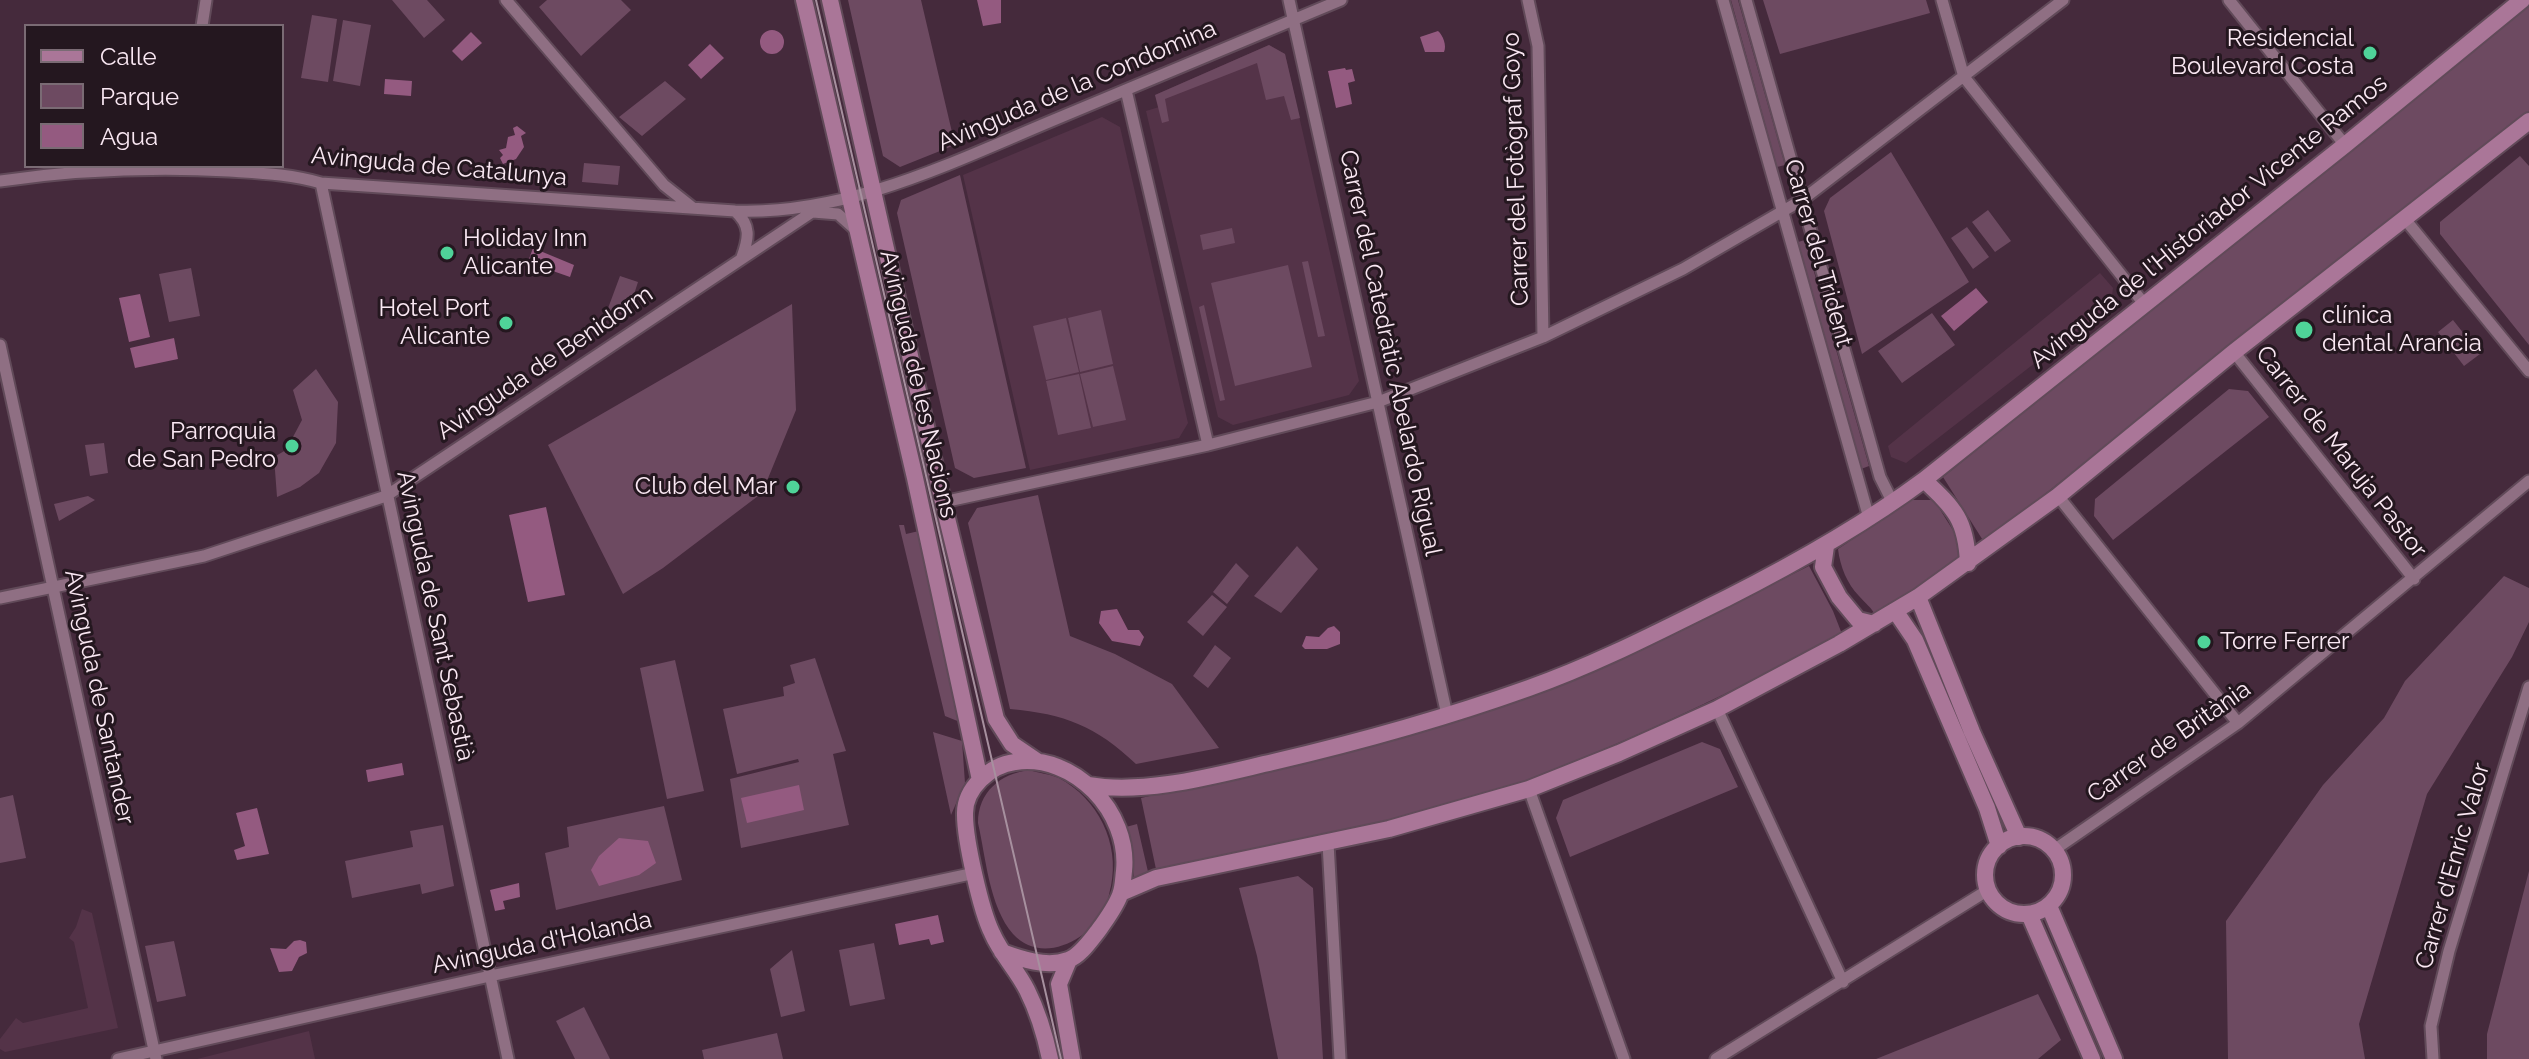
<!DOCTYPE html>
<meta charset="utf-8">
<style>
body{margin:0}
#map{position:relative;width:2529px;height:1059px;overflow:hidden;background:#452a3c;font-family:Raleway,sans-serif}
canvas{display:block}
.legend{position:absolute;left:24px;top:24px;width:260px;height:144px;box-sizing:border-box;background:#24171f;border:2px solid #7a6b74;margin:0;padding:10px 14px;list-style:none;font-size:24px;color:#fae8f3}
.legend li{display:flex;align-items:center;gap:16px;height:40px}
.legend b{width:40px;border:2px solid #7a6b74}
</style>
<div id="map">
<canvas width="2529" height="1059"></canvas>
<ul class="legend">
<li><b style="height:10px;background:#aa7698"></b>Calle</li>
<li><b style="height:22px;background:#6d4a61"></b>Parque</li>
<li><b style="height:22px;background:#945a80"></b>Agua</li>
</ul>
</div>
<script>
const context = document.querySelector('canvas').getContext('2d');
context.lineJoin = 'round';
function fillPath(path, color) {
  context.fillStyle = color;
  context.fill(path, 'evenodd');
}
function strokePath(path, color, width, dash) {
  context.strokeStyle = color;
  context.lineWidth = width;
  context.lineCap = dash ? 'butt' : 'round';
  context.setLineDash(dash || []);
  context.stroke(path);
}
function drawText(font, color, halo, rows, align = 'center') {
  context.font = font + ' Raleway,sans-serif';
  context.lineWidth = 6;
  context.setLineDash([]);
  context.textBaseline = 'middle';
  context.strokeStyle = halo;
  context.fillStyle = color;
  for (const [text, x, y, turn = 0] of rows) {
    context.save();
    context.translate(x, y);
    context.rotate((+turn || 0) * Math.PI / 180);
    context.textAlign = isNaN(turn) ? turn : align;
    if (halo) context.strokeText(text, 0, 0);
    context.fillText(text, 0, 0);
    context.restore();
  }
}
const built = new Path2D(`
 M 1269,45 L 1285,54 L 1359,381 L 1349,395 L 1233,425 L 1218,417 L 1146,111 L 1159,107 L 1155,95 Z
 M 1102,117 L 1120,127 L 1188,423 L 1179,438 L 1030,470 L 963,175 Z
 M 2100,273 L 2113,288 L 2111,304 L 1906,463 L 1891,457 L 1888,446 Z
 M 82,909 L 92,913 L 118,1028 L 5,1052 L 0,1049 L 0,1039 L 16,1018 L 23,1023 L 88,1008 L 74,942 L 69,938 L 76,927 Z
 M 309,1031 L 315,1059 L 197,1059 Z`);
const green = new Path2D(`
 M 392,0 L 427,0 L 445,20 L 424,38 Z
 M 547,0 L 621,0 L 631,10 L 581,56 L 539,7 Z
 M 848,0 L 921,0 L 955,145 L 900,167 L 883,156 Z
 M 1731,0 L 1738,0 L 1785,165 L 1777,167 Z
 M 1763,0 L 1926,0 L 1930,13 L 1780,54 Z
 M 2529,6 L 2529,112 L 1984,542 L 1943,477 Z
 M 312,15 L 337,19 L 328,82 L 301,78 Z
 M 343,20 L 371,25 L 360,86 L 333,81 Z
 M 1269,45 L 1285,54 L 1300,118 L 1291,120 L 1284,96 L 1266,100 L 1257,63 L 1165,99 L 1169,121 L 1162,123 L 1155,95 Z
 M 665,81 L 686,99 L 642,136 L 619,117 Z
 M 1891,152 L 1969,282 L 1862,354 L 1824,211 L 1830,198 Z
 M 2520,156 L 2529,166 L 2529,345 L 2440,234 L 2440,222 Z
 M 584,163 L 620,166 L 618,185 L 582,182 Z
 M 960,175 L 1026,468 L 974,478 L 955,468 L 897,213 L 901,200 Z
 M 1988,210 L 2011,241 L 1995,252 L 1972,222 Z
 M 1967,227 L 1989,257 L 1973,269 L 1951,238 Z
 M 1232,228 L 1235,243 L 1203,250 L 1200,235 Z
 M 1805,240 L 1869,466 L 1861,469 L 1798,242 Z
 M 1308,261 L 1325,336 L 1318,337 L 1302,262 Z
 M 1288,265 L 1312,367 L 1235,386 L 1211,283 Z
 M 191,268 L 200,316 L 169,322 L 159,274 Z
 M 620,276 L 638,282 L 627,316 L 607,311 Z
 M 792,304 L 796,410 L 762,493 L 663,568 L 623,594 L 548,445 Z
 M 1204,305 L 1225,400 L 1220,401 L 1199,307 Z
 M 1101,310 L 1113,364 L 1080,372 L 1068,318 Z
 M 1932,313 L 1955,345 L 1902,383 L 1878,351 Z
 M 1066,318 L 1079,372 L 1046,380 L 1033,326 Z
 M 2453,320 L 2480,354 L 2464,366 L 2438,332 Z
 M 1113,366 L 1126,420 L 1093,427 L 1080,374 Z
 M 316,369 L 338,402 L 336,443 L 319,473 L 300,487 L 277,497 L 274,457 L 286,450 L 302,420 L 293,390 Z
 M 1079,374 L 1091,428 L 1058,435 L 1046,381 Z
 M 2229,389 L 2248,391 L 2269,417 L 2113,540 L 2094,516 L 2095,499 Z
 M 104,443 L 108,473 L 90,476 L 85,445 Z
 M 1038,495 L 1070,636 L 1115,654 L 1172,684 L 1219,748 L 1136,764 C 1096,726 1065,714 1010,709 L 968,523 L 977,508 Z
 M 88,496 L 95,500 L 59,521 L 54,504 Z
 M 1911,500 L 1934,500 L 1961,543 L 1958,562 L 1876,616 C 1871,607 1866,604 1859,596 C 1847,584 1840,566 1838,549 Z
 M 899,525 L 904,525 L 906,534 L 919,531 L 960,722 L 945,716 Z
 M 1297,546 L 1318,569 L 1281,613 L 1254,596 Z
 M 1236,563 L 1249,576 L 1227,604 L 1213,592 Z
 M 1809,566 L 1833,611 L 1842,634 C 1738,689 1632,741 1522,782 C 1405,826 1279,847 1157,874 L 1141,798 L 1294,763 L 1527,696 L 1652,644 Z
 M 2504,576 L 2529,588 L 2529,622 L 2512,657 L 2427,794 L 2359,1024 L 2365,1059 L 2228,1059 L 2226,921 L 2323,785 L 2384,718 L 2405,681 Z
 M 1212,595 L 1227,607 L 1203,636 L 1187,622 Z
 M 1215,645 L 1231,658 L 1208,688 L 1193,676 Z
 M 815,658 L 846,751 L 833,754 L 849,825 L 741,848 L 730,779 L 799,762 L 798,759 L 737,774 L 723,709 L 784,696 L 783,687 L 795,683 L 790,665 Z
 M 675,660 L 704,791 L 667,799 L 640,668 Z
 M 933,732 L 962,741 L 965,783 L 951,815 Z
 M 1702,742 L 1720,749 L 1738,787 L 1570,857 L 1556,818 L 1563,800 Z
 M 1029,770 C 1038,773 1050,774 1059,778 C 1098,799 1120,843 1111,886 C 1109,893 1108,903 1105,910 C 1088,941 1041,965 1013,934 C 989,906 986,858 978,823 C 978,792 1000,774 1029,770 Z
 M 13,795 L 26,858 L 0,863 L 0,798 Z
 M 664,806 L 682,880 L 556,910 L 545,853 L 569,847 L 567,827 Z
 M 1137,824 L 1149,876 L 1134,879 L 1131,843 L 1126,827 Z
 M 443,825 L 454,886 L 422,894 L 420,884 L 352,898 L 345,861 L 413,847 L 410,831 Z
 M 2529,871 L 2529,1059 L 2487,1059 L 2487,1034 Z
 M 1298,876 L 1313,888 L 1323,1059 L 1278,1059 L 1257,956 L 1239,888 Z
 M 174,941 L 186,996 L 157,1002 L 145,946 Z
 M 874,943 L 885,999 L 850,1006 L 839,950 Z
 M 792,950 L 805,1011 L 781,1017 L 770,969 Z
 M 2038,994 L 2061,1040 L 2038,1059 L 1876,1059 Z
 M 584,1007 L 610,1059 L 575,1059 L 556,1021 Z
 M 777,1033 L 783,1059 L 704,1059 L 702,1050 Z`);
const water = new Path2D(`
 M 977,0 L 1001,0 L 1001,23 L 983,26 Z
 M760 42a12 12 0 1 1 24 0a12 12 0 1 1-24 0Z
 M 1438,31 C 1443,35 1447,46 1444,52 L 1425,52 L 1420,37 Z
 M 471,32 L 482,43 L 462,61 L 452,51 Z
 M 710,44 L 724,58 L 701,79 L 688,65 Z
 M 1345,68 L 1346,70 L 1352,69 L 1355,81 L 1348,83 L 1352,104 L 1336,108 L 1328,71 Z
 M 385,79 L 412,81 L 411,96 L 384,94 Z
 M 517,126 L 526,133 L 521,136 L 524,147 L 516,159 L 503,164 L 500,158 L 503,155 L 499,150 L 506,148 L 508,137 L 515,135 L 513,128 Z
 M 533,248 L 574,265 L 570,277 L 530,263 L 529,259 Z
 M 1976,288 L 1988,302 L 1954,331 L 1941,316 Z
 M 140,294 L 150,337 L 129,342 L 119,298 Z
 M 174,338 L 178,359 L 135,368 L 130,348 Z
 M 546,507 L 565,595 L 528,602 L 509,515 Z
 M 1117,609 L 1128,630 L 1139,630 L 1144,637 L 1140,646 L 1112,641 L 1099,623 L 1101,611 Z
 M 1334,626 L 1340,632 L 1340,644 L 1327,649 L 1305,649 L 1302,646 L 1306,636 L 1319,637 L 1328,628 Z
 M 402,763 L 404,775 L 368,782 L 366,770 Z
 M 799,785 L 804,810 L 747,823 L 741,798 Z
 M 257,808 L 269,854 L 237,860 L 234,850 L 245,846 L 236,813 Z
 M 619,838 L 648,841 L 656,863 L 639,875 L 599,886 L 591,870 L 599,856 Z
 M 519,883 L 520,897 L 503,901 L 505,909 L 495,911 L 490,890 Z
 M 938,915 L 944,942 L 931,945 L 929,939 L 899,945 L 895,924 Z
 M 300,940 L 306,942 L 307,953 L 299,957 L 292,971 L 279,972 L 270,948 L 286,949 L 294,941 Z`);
const street = new Path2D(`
 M 506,0 L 664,185 L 693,208
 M 1289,0 L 1447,715
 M 1528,0 L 1538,46 L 1543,337
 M 1723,0 L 1869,518
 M 1746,0 L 1880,477 L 1893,503
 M 1942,0 L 1964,77 L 2145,305
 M 2229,0 L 2345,145
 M 202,26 L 206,0
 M 1126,90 L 1208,445
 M 0,181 C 77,170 151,167 229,171 C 260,173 291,174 321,183 L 735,211 C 846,215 949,164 1049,122 C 1146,82 1243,40 1341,0
 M 321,183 L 508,1059
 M 735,211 C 751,225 749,238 742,257
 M 813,212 L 838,214 L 857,231
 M 2404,218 L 2529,371
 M 0,345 L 156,1059
 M 2234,352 L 2414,579
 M 2058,496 L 2238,723
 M 943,502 L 1208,445 L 1378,402 L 1543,337 L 1683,269 L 1802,200 L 2063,0
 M 0,598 L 204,556 L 386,496 L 818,208
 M 1717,709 L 1843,982
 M 1529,789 L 1624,1059
 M 1328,843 L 1340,1059
 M 2054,850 L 2238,723 L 2529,481
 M 118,1059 L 490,976 L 975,873
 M 1716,1059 L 1988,890
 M 2433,1059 L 2431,1026 L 2449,951 L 2529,687`);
const secondary = new Path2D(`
 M 804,0 L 915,478 L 980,780
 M 830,0 L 943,502 L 996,719 L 1012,744 L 1037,761
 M 1924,480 C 1955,509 1966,520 1968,563
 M 1826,546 L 1823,567 L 1839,597 L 1858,620 L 1874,624
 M 1918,597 L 1972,732 L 2019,837
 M 1896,612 L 1915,640 L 1987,808 L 1999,846
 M 1088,785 C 1146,795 1216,775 1273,762 C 1359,742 1445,718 1529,688 C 1597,664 1662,630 1727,598 C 1796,563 1862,526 1924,480 L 2345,145 L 2522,0
 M1985 875a39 39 0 1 1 78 0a39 39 0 1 1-78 0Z
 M 1121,893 L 1156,878 L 1389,829 L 1529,789 L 1619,753 L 1717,709 L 1839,644 L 1918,597 L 2058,496 L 2234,352 L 2529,121
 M 2049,906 L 2114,1059
 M 2029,914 L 2092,1059
 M 1002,952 C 1021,959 1047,968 1068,960 C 1080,956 1090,941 1098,931 C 1106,920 1115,908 1120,895 C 1123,888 1123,879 1124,871 C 1130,812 1074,753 1015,762 C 991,765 964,788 965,815 C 965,840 981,911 992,933 C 1001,954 1017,970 1027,990 C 1038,1012 1045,1035 1050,1059
 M 1069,960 L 1059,984 L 1072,1059`);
const tram = new Path2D(`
 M 816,0 L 1061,1059`);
const markers = [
 [2370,53,8,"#4fd399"],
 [447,253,8,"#4fd399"],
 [506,323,8,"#4fd399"],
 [2304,330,10,"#4fd399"],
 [292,446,8,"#4fd399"],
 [793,487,8,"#4fd399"],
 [2204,642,8,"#4fd399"]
];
const poiNames = [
 ["Residencial",2354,39],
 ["Boulevard Costa",2354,67],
 ["Holiday Inn",463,239,"left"],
 ["Alicante",463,267,"left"],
 ["Hotel Port",490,309],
 ["Alicante",490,337],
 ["clínica",2322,316,"left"],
 ["dental Arancia",2322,344,"left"],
 ["Parroquia",276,432],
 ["de San Pedro",276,460],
 ["Club del Mar",777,487],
 ["Torre Ferrer",2220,642,"left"]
];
const streetNames = [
 ["Avinguda de la Condomina",1077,86,-23],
 ["Avinguda de Catalunya",439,167,5],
 ["Carrer del Fotògraf Goyo",1516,169,-92],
 ["Avinguda de l'Historiador Vicente Ramos",2209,222,-39],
 ["Carrer del Trident",1818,253,74],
 ["Carrer del Catedràtic Abelardo Rigual",1390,353,78],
 ["Avinguda de Benidorm",545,363,-34],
 ["Avinguda de les Nacions",918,384,77],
 ["Carrer de Maruja Pastor",2341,452,52],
 ["Avinguda de Sant Sebastià",435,616,78],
 ["Avinguda de Santander",99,697,78],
 ["Carrer de Britània",2169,742,-35],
 ["Carrer d'Enric Valor",2453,866,-74],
 ["Avinguda d'Holanda",542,943,-12]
];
fillPath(built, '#543348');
fillPath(green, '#6d4a61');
fillPath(water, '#945a80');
strokePath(street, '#614a59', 15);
strokePath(secondary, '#614a59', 20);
strokePath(street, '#8f6f83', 11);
strokePath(secondary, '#aa7698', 16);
strokePath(tram, '#a7909f', 2);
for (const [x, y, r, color] of markers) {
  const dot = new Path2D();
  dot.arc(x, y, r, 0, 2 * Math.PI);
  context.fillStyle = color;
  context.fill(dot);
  strokePath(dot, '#24171f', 3);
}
drawText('24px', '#fae8f3', '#24171f', poiNames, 'right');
drawText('24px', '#fae8f3', '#24171f', streetNames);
</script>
